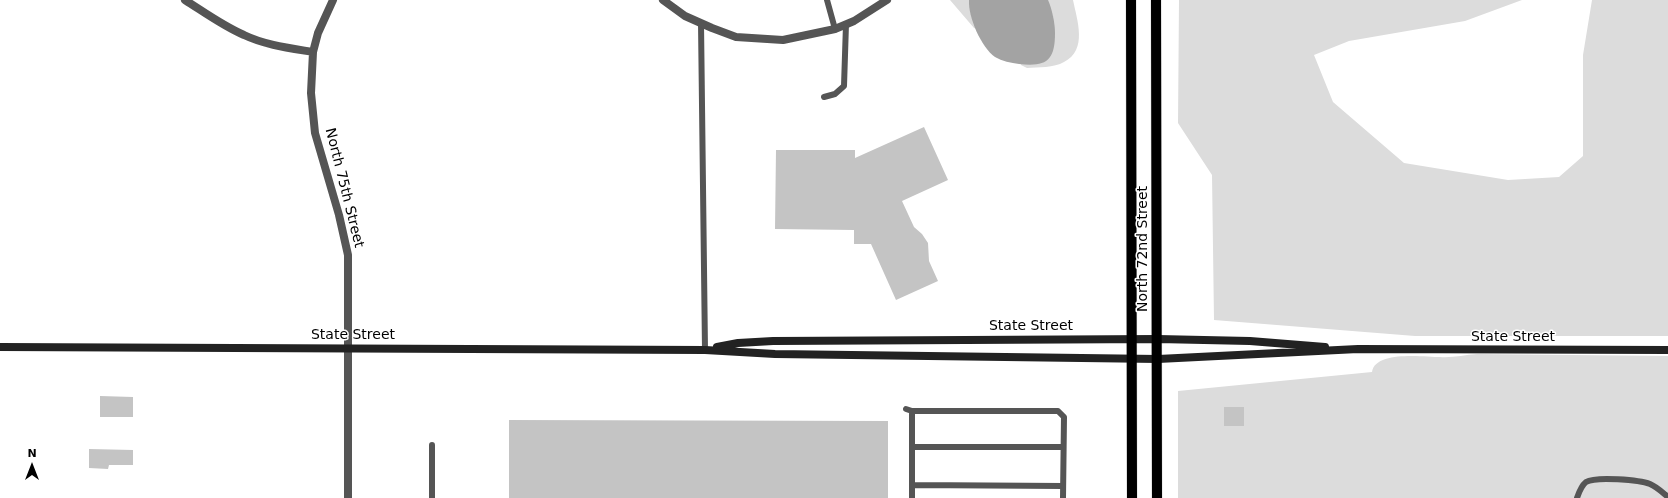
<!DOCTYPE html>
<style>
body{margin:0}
#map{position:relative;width:1668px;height:498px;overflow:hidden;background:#fff;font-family:"DejaVu Sans",sans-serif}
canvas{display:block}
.north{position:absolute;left:12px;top:446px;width:40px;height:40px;-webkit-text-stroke:3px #fff;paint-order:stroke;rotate:0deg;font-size:11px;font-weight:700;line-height:16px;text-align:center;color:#000}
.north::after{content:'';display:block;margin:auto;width:14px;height:18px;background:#000;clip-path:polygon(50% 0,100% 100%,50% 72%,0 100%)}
</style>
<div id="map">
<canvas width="1668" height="498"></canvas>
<div class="north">N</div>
</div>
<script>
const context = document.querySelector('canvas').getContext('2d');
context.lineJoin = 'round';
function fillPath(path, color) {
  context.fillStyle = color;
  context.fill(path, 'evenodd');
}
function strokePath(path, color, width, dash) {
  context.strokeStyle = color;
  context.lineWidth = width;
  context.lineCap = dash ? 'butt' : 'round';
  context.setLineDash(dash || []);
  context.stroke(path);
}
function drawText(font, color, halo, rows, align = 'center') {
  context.font = font + ' "DejaVu Sans",sans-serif';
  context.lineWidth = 3;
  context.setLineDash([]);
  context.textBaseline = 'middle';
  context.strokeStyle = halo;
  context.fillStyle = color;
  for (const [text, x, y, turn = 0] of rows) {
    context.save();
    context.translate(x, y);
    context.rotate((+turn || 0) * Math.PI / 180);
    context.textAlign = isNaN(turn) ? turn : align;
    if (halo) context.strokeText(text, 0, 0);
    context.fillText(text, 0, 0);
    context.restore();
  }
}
const green = new Path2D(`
 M 950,0 L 994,0 L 981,30 L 974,28 Z
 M 1036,0 L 1073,0 C 1077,20 1088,50 1064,62 C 1054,68 1038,67 1027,68 L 1021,65 L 1020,61 Z
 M 1179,0 L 1522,0 L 1465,21 L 1349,41 L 1314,55 L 1333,102 L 1404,163 L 1508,180 L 1559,177 L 1583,156 L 1583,55 L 1592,0 L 1668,0 L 1668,336 L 1415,336 L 1214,320 L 1212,175 L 1178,123 Z
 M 1477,354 L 1668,356 L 1668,498 L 1178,498 L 1178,391 L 1372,372 C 1375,350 1425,357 1440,357 C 1452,358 1464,355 1477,354 Z`);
const water = new Path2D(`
 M 969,0 L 1048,0 C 1052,9 1055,23 1055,33 C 1055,61 1046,67 1019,64 C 1011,63 1002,61 995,57 C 981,47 968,17 969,0 Z`);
const building = new Path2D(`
 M 924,127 L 948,180 L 902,201 L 914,227 L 922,234 L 928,243 L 929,261 L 938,281 L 896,300 L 871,244 L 854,244 L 854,230 L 775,229 L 776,150 L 855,150 L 855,158 Z
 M 100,396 L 133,397 L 133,417 L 100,417 Z
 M 1224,407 L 1244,407 L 1244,426 L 1224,426 Z
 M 509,420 L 888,421 L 888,498 L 509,498 Z
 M 89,449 L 133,450 L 133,465 L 109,465 L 108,469 L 89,468 Z`);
const lane = new Path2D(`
 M 827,0 L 835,29
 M 701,23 L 705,350
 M 824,97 L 835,94 L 844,86 L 846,24
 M 906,409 L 912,411 L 1058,411 L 1064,417 L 1063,498
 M 912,411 L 912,498
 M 912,447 L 1063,447
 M 912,485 L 1063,486
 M 432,498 L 432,445
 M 1577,498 C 1579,492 1581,486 1586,482 C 1596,476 1640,480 1650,484 C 1657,487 1662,492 1668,497`);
const street = new Path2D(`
 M 185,0 C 204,12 223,26 244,35 C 265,45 289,48 313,52
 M 333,0 L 318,33 L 313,52 L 311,93 L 315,133 L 339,215 L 348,255 L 348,498
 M 663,0 L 685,16 L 712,28 L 736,37 L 783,40 L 835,29 L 854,21 L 887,0`);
const secondary = new Path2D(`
 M 0,347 L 705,350 L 775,354 L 1158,359 L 1358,349 L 1668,350
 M 717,347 L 738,343 L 773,341 L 1158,339 L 1250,341 L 1325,347`);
const primary = new Path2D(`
 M 1131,0 L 1132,498
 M 1156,0 L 1157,498`);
const streetNames = [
 ["North 75th Street",344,188,76],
 ["North 72nd Street",1143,249,-90],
 ["State Street",1031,326],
 ["State Street",353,335],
 ["State Street",1513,337]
];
fillPath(green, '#dcdcdc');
fillPath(water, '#a3a3a3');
fillPath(building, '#c4c4c4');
strokePath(primary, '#dbdbdb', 11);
strokePath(lane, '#555', 6);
strokePath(street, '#555', 8);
strokePath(secondary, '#222', 8);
strokePath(primary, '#000', 10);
drawText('14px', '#000', '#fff', streetNames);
</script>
